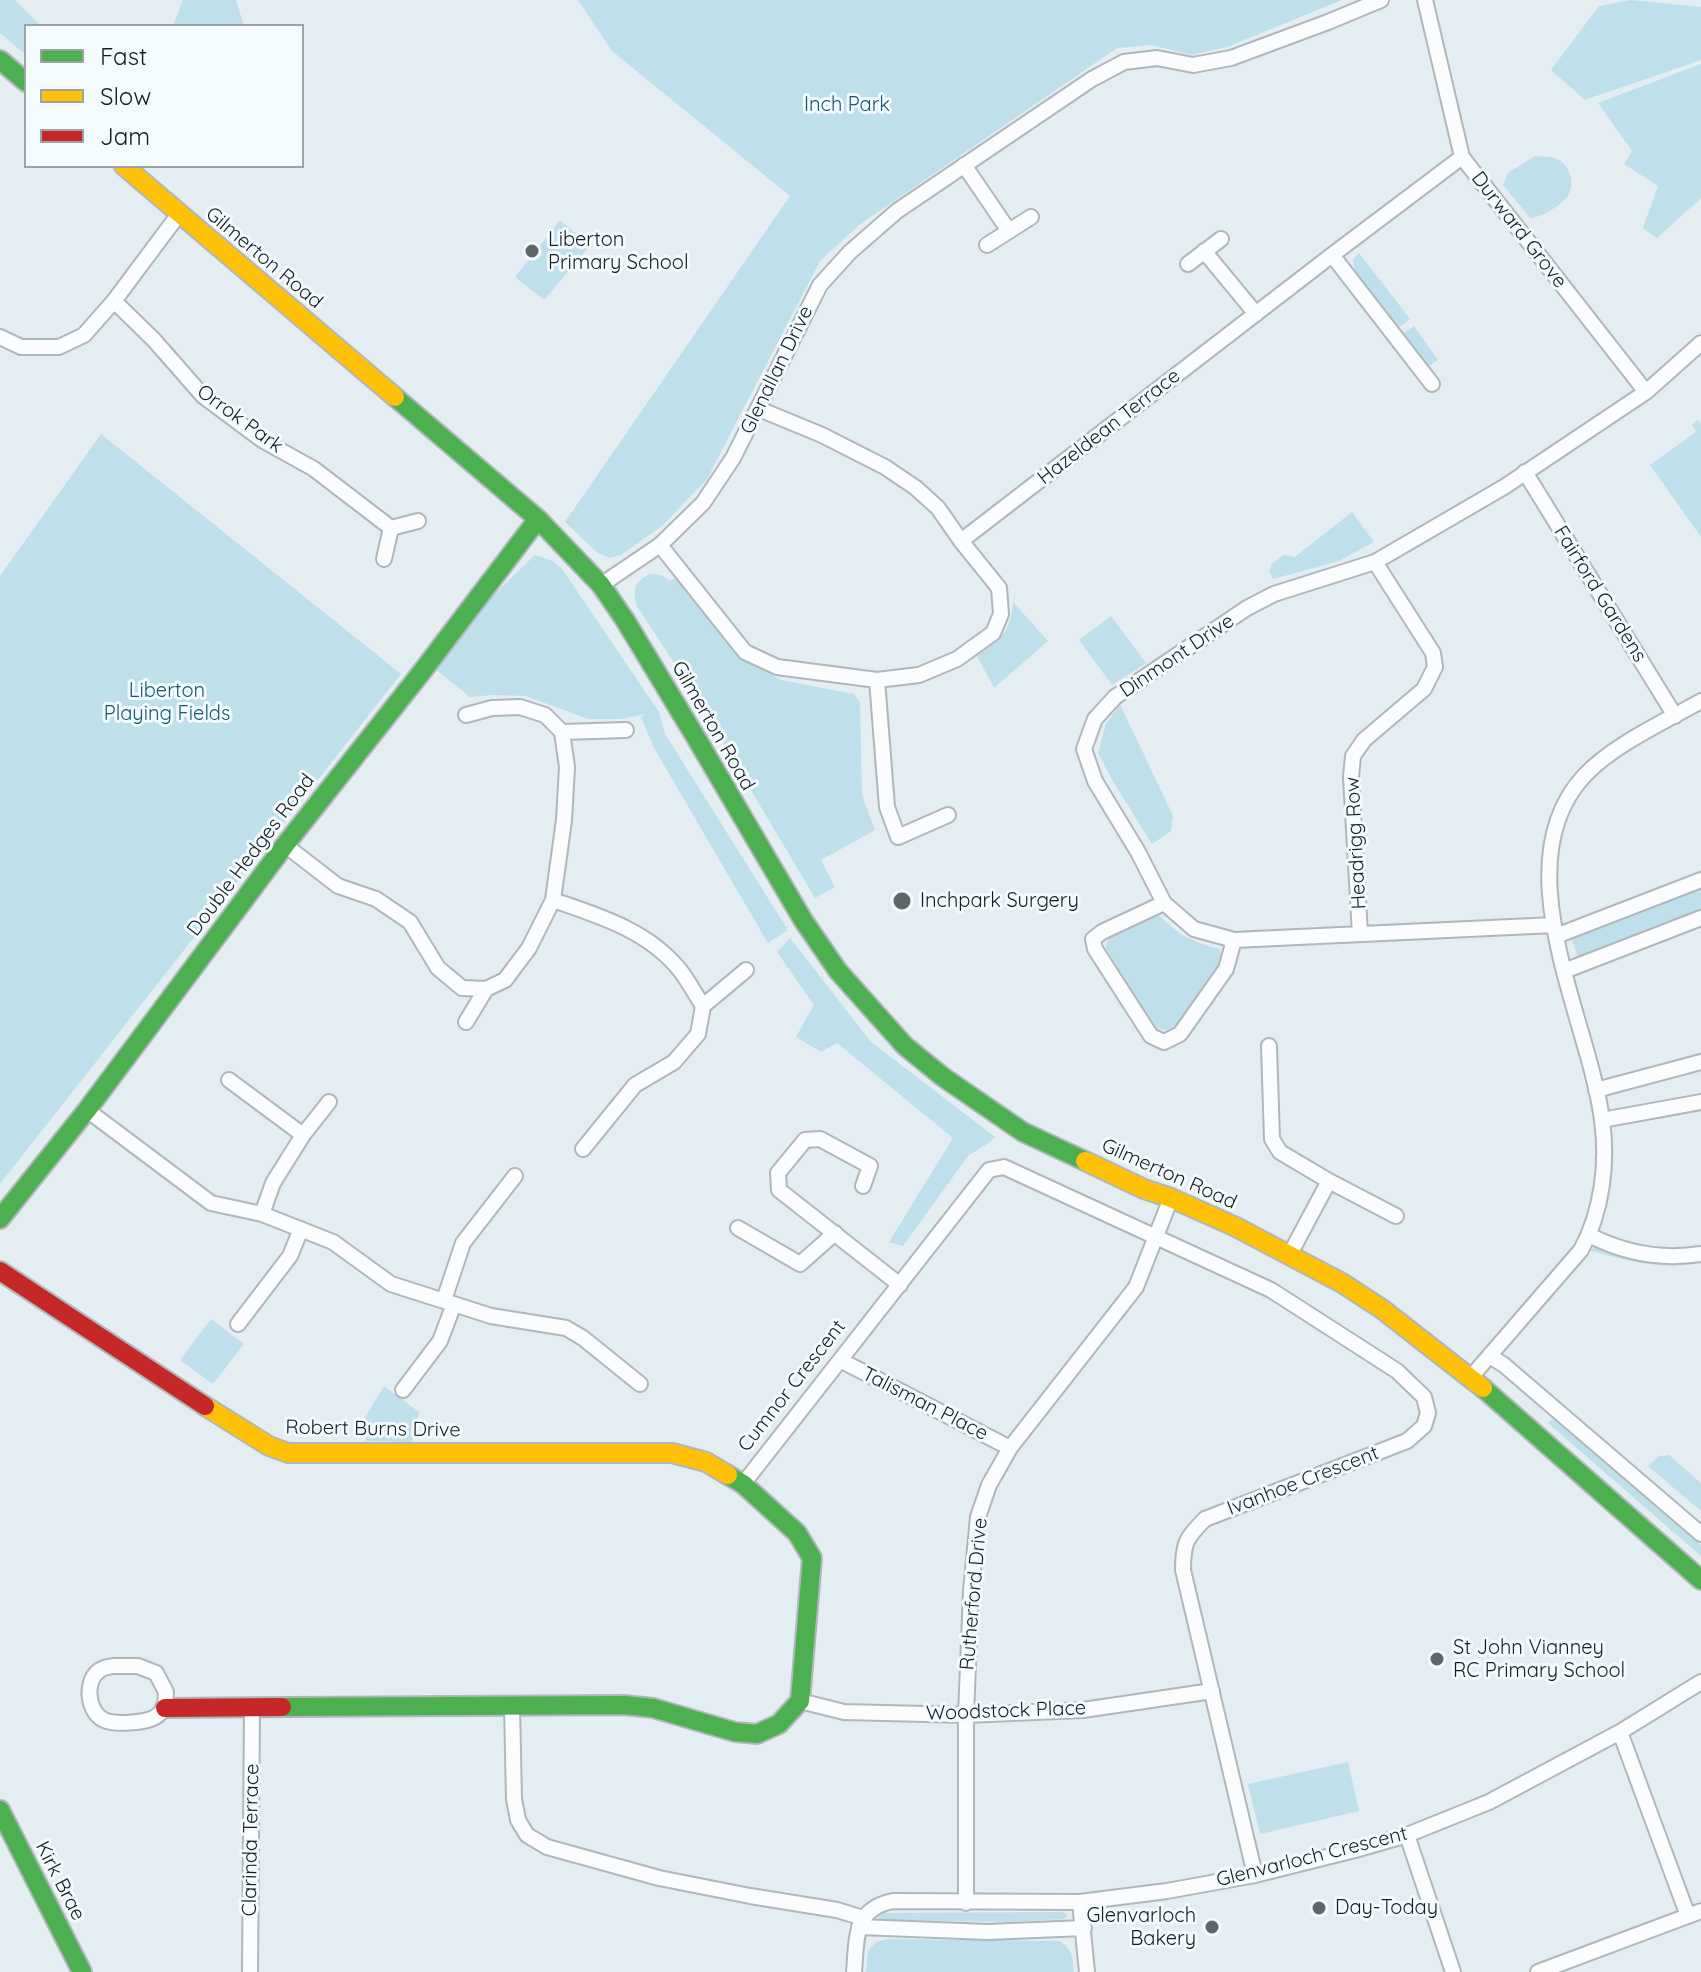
<!DOCTYPE html>
<style>
body{margin:0}
#map{position:relative;width:1701px;height:1972px;overflow:hidden;background:#e4edf1;font-family:Quicksand,sans-serif}
canvas{display:block}
.legend{position:absolute;left:24px;top:24px;width:280px;height:144px;box-sizing:border-box;background:#f4fbfe;border:2px solid #9ca2a5;margin:0;padding:10px 14px;list-style:none;font-size:24px;color:#171d20}
.legend li{display:flex;align-items:center;gap:16px;height:40px}
.legend b{width:40px;border:2px solid #9ca2a5}
</style>
<div id="map">
<canvas width="1701" height="1972"></canvas>
<ul class="legend">
<li><b style="height:10px;background:#4caf50"></b>Fast</li>
<li><b style="height:10px;background:#ffc107"></b>Slow</li>
<li><b style="height:10px;background:#c62828"></b>Jam</li>
</ul>
</div>
<script>
const context = document.querySelector('canvas').getContext('2d');
context.lineJoin = 'round';
function fillPath(path, color) {
  context.fillStyle = color;
  context.fill(path, 'evenodd');
}
function strokePath(path, color, width, dash) {
  context.strokeStyle = color;
  context.lineWidth = width;
  context.lineCap = dash ? 'butt' : 'round';
  context.setLineDash(dash || []);
  context.stroke(path);
}
function drawText(font, color, halo, rows, align = 'center') {
  context.font = font + ' Quicksand,sans-serif';
  context.lineWidth = 6;
  context.setLineDash([]);
  context.textBaseline = 'middle';
  context.strokeStyle = halo;
  context.fillStyle = color;
  for (const [text, x, y, turn = 0] of rows) {
    context.save();
    context.translate(x, y);
    context.rotate((+turn || 0) * Math.PI / 180);
    context.textAlign = isNaN(turn) ? turn : align;
    if (halo) context.strokeText(text, 0, 0);
    context.fillText(text, 0, 0);
    context.restore();
  }
}
const green = new Path2D(`
 M 0,0 L 15,0 L 41,26 L 26,26 L 26,55 L 0,33 Z
 M 183,0 L 236,0 L 244,26 L 173,26 Z
 M 578,0 L 1342,0 L 1227,47 L 1192,55 L 1151,45 L 1117,48 L 859,225 L 820,261 L 707,479 L 663,525 L 621,555 L 610,558 L 598,553 L 565,522 L 790,196 L 612,51 Z
 M 1631,0 L 1701,7 L 1701,60 L 1585,100 L 1551,70 L 1599,6 Z
 M 1701,64 L 1701,198 L 1657,238 L 1643,228 L 1658,186 L 1624,164 L 1632,151 L 1598,103 Z
 M 1535,156 C 1541,157 1549,156 1555,158 C 1569,163 1576,182 1568,196 C 1562,205 1540,218 1530,218 L 1503,185 L 1508,173 Z
 M 560,220 L 590,246 L 544,300 L 515,277 Z
 M 1359,253 L 1410,319 L 1395,330 L 1356,279 L 1353,260 Z
 M 1414,326 L 1438,360 L 1425,369 L 1401,335 Z
 M 1698,420 L 1701,424 L 1701,537 L 1650,465 L 1696,432 L 1692,425 Z
 M 101,434 L 401,674 L 0,1184 L 0,576 Z
 M 1352,512 L 1374,542 L 1339,561 L 1273,579 L 1269,571 L 1272,564 L 1283,555 L 1295,557 Z
 M 535,555 L 553,561 L 562,569 L 659,712 L 665,734 L 788,930 L 768,943 L 654,748 L 641,717 L 646,714 L 621,719 L 588,719 L 526,696 L 493,695 L 470,697 L 435,669 L 476,612 Z
 M 649,574 L 661,575 L 670,581 L 677,577 L 736,655 L 781,680 L 854,694 L 860,702 L 862,795 L 875,830 L 821,860 L 835,887 L 815,898 L 689,686 L 637,606 C 632,589 634,583 649,574 Z
 M 1013,602 L 1048,641 L 994,688 L 977,656 C 1000,639 1011,632 1013,602 Z
 M 1111,616 L 1146,663 L 1112,685 L 1079,640 Z
 M 1120,704 L 1173,816 L 1171,831 L 1152,844 L 1114,783 L 1098,753 L 1106,724 Z
 M 1701,887 L 1701,911 L 1578,957 L 1571,937 Z
 M 1157,913 C 1178,935 1191,942 1220,949 L 1221,961 L 1179,1026 L 1166,1030 L 1154,1028 L 1105,947 L 1112,933 Z
 M 790,938 L 871,1042 L 995,1137 L 990,1142 L 968,1156 L 903,1246 L 889,1242 L 953,1138 L 837,1043 L 821,1052 L 796,1037 L 814,1005 L 777,952 Z
 M 1599,1246 L 1701,1259 L 1701,1263 C 1661,1270 1627,1261 1589,1250 Z
 M 211,1319 L 244,1344 L 213,1384 L 180,1360 Z
 M 384,1386 L 419,1412 L 412,1442 L 366,1441 L 366,1416 Z
 M 1553,1418 L 1701,1545 L 1701,1556 L 1548,1423 Z
 M 1669,1455 L 1701,1483 L 1701,1511 L 1648,1466 L 1659,1456 Z
 M 1348,1762 L 1359,1811 L 1260,1834 L 1248,1784 Z
 M 1062,1912 L 1066,1914 L 1067,1917 L 1064,1919 L 1007,1922 L 883,1920 L 878,1917 L 879,1914 L 883,1913 Z
 M 888,1939 L 1060,1941 C 1072,1950 1073,1957 1074,1972 L 866,1972 L 868,1951 L 876,1942 Z`);
const street = new Path2D(`
 M 1425,0 L 1462,157 L 1646,392
 M 964,165 L 1009,231
 M 179,214 L 114,301 L 154,340 L 203,396 L 262,440 L 314,469 L 391,528
 M 987,245 L 1031,217
 M 1204,251 L 1256,314
 M 1332,255 L 1432,384
 M 1188,264 L 1221,239
 M 0,337 L 21,347 L 59,347 L 84,335 L 114,301
 M 1525,472 L 1675,716
 M 961,541 L 1332,255 L 1462,157
 M 660,545 L 745,652 L 777,667 L 877,680 L 919,675 L 957,659 L 993,633 L 1001,614 L 999,588 L 961,541 L 938,508 L 916,488 L 885,467 L 822,435 L 759,409
 M 384,559 L 391,528 L 418,521
 M 601,585 L 660,545 L 703,503 L 733,458 L 820,285 L 850,252 L 897,211 L 1092,79 L 1124,62 L 1157,58 L 1193,65 L 1231,58 L 1328,22 L 1381,0
 M 877,680 L 887,807 L 898,837 L 948,815
 M 562,732 L 626,730
 M 285,845 L 338,886 L 376,899 L 410,922 L 438,968 L 462,988 L 486,989 L 505,980 L 529,948 L 553,900 L 564,820 L 567,767 L 562,732 L 545,715 L 520,707 L 492,708 L 466,715
 M 553,900 C 599,916 647,930 679,969 C 688,980 695,994 703,1006 L 698,1034 L 674,1062 L 635,1085 L 583,1149
 M 1164,903 L 1102,932 L 1093,939 L 1095,949 L 1151,1036 L 1164,1042 L 1180,1034 L 1226,969 L 1234,940
 M 1554,925 L 1234,940 L 1194,929 L 1164,903 L 1138,852 L 1095,781 L 1084,749 L 1095,719 L 1115,697 L 1247,608 L 1274,594 L 1375,562 L 1504,487 L 1646,392 L 1701,343
 M 1360,934 L 1351,777 L 1353,756 L 1364,740 L 1424,689 L 1435,667 L 1433,653 L 1375,562
 M 1556,936 L 1701,880
 M 1564,971 L 1701,918
 M 703,1006 L 746,970
 M 466,1022 L 486,989
 M 1269,1046 L 1272,1139 L 1280,1152 L 1329,1181 L 1396,1216
 M 229,1080 L 303,1135
 M 1596,1090 L 1701,1062
 M 87,1110 L 211,1203 L 262,1214 L 333,1242 L 391,1284 L 491,1316 L 566,1328 L 583,1338 L 640,1384
 M 1602,1120 L 1701,1102
 M 863,1186 L 870,1166 L 820,1139 L 805,1140 L 778,1173 L 779,1190 L 900,1285
 M 262,1214 L 273,1183 L 303,1135 L 329,1102
 M 738,1228 L 800,1264 L 835,1233
 M 1589,1235 C 1624,1253 1662,1260 1701,1254
 M 1290,1254 L 1329,1181
 M 444,1300 L 463,1243 L 515,1176
 M 238,1324 L 290,1256 L 301,1229
 M 1490,1356 L 1504,1365 L 1701,1534
 M 840,1360 L 1010,1448
 M 1471,1377 L 1581,1250 C 1602,1212 1608,1163 1602,1120 C 1589,1019 1502,865 1584,776 C 1613,745 1664,722 1701,701
 M 403,1390 L 440,1341 L 454,1304
 M 743,1484 L 989,1170 L 1004,1167 L 1271,1290 L 1397,1371 L 1424,1397 L 1428,1413 L 1424,1426 L 1407,1441 L 1205,1519 C 1186,1538 1183,1543 1183,1570 L 1255,1875
 M 113,1666 L 138,1666 L 156,1673 L 166,1692 L 165,1708 C 162,1711 159,1715 155,1717 C 146,1723 114,1725 104,1720 C 87,1712 84,1680 100,1670 C 104,1667 108,1667 113,1666 Z
 M 800,1701 L 844,1712 L 966,1715 L 1083,1710 L 1212,1691
 M 512,1706 L 514,1799 L 518,1820 L 527,1835 L 547,1847 L 659,1878 L 750,1896 L 837,1910 L 863,1918
 M 1620,1732 L 1688,1916
 M 1407,1835 L 1453,1972
 M 1080,1902 L 1087,1972
 M 966,1903 L 966,1715 L 971,1591 L 978,1517 L 989,1485 L 1010,1448 L 1136,1287 L 1171,1198
 M 859,1927 L 988,1932 L 1084,1928
 M 250,1972 L 252,1708
 M 854,1972 C 857,1939 853,1909 893,1901 L 1080,1902 L 1167,1891 L 1255,1875 L 1355,1850 L 1407,1835 L 1489,1802 L 1620,1732 L 1701,1682
 M 1538,1972 L 1701,1911`);
const fast = new Path2D(`
 M 0,60 L 26,82
 M 395,397 L 538,519 L 601,585 L 625,620 L 698,741 L 803,920 L 838,971 L 905,1046 L 943,1077 L 1023,1132 L 1085,1161
 M 0,1219 L 87,1110 L 285,845 L 421,673 L 538,519
 M 1483,1388 L 1701,1580
 M 282,1707 L 624,1705 L 653,1708 L 735,1732 L 757,1734 L 779,1724 L 800,1701 L 812,1558 L 797,1533 L 743,1484 L 728,1475
 M 0,1810 L 82,1972`);
const slow = new Path2D(`
 M 124,166 L 395,397
 M 1085,1161 L 1144,1189 L 1171,1198 L 1236,1227 L 1342,1283 L 1382,1309 L 1483,1388
 M 205,1406 L 269,1446 L 288,1453 L 672,1453 L 706,1462 L 728,1475`);
const jam = new Path2D(`
 M 0,1271 L 205,1406
 M 165,1708 L 282,1707`);
const markers = [
 [532,251,8,"#5f6669"],
 [902,901,10,"#5f6669"],
 [1437,1659,8,"#5f6669"],
 [1319,1908,8,"#5f6669"],
 [1212,1927,8,"#5f6669"]
];
const parkNames = [
 ["Inch Park",847,105],
 ["Liberton",167,691],
 ["Playing Fields",167,714]
];
const streetNames = [
 ["Durward Grove",1519,230,52],
 ["Gilmerton Road",264,258,40],
 ["Glenallan Drive",777,370,-64],
 ["Orrok Park",240,419,36],
 ["Hazeldean Terrace",1109,427,-38],
 ["Fairford Gardens",1600,594,58],
 ["Dinmont Drive",1177,656,-34],
 ["Gilmerton Road",713,726,60],
 ["Headrigg Row",1356,843,-93],
 ["Double Hedges Road",251,855,-53],
 ["Gilmerton Road",1169,1174,24],
 ["Cumnor Crescent",792,1386,-52],
 ["Talisman Place",925,1404,27],
 ["Robert Burns Drive",373,1429,1],
 ["Ivanhoe Crescent",1303,1481,-21],
 ["Rutherford Drive",974,1594,-85],
 ["Woodstock Place",1006,1711,-2],
 ["Clarinda Terrace",251,1840,-89],
 ["Glenvarloch Crescent",1312,1857,-14],
 ["Kirk Brae",60,1881,63]
];
const poiNames = [
 ["Liberton",548,240],
 ["Primary School",548,263],
 ["Inchpark Surgery",920,901],
 ["St John Vianney",1453,1648],
 ["RC Primary School",1453,1671],
 ["Day-Today",1335,1908],
 ["Glenvarloch",1196,1916,"right"],
 ["Bakery",1196,1939,"right"]
];
fillPath(green, '#bfdfea');
strokePath(street, '#b0b7ba', 18);
strokePath(fast, '#b0b7ba', 22);
strokePath(slow, '#b0b7ba', 22);
strokePath(jam, '#b0b7ba', 22);
strokePath(street, '#fbfcfd', 14);
strokePath(fast, '#4caf50', 18);
strokePath(slow, '#ffc107', 18);
strokePath(jam, '#c62828', 18);
for (const [x, y, r, color] of markers) {
  const dot = new Path2D();
  dot.arc(x, y, r, 0, 2 * Math.PI);
  context.fillStyle = color;
  context.fill(dot);
  strokePath(dot, '#f4fbfe', 3);
}
drawText('20px', '#14576a', '#f4fbfe', parkNames);
drawText('20px', '#171d20', '#f4fbfe', streetNames);
drawText('20px', '#171d20', '#f4fbfe', poiNames, 'left');
</script>
